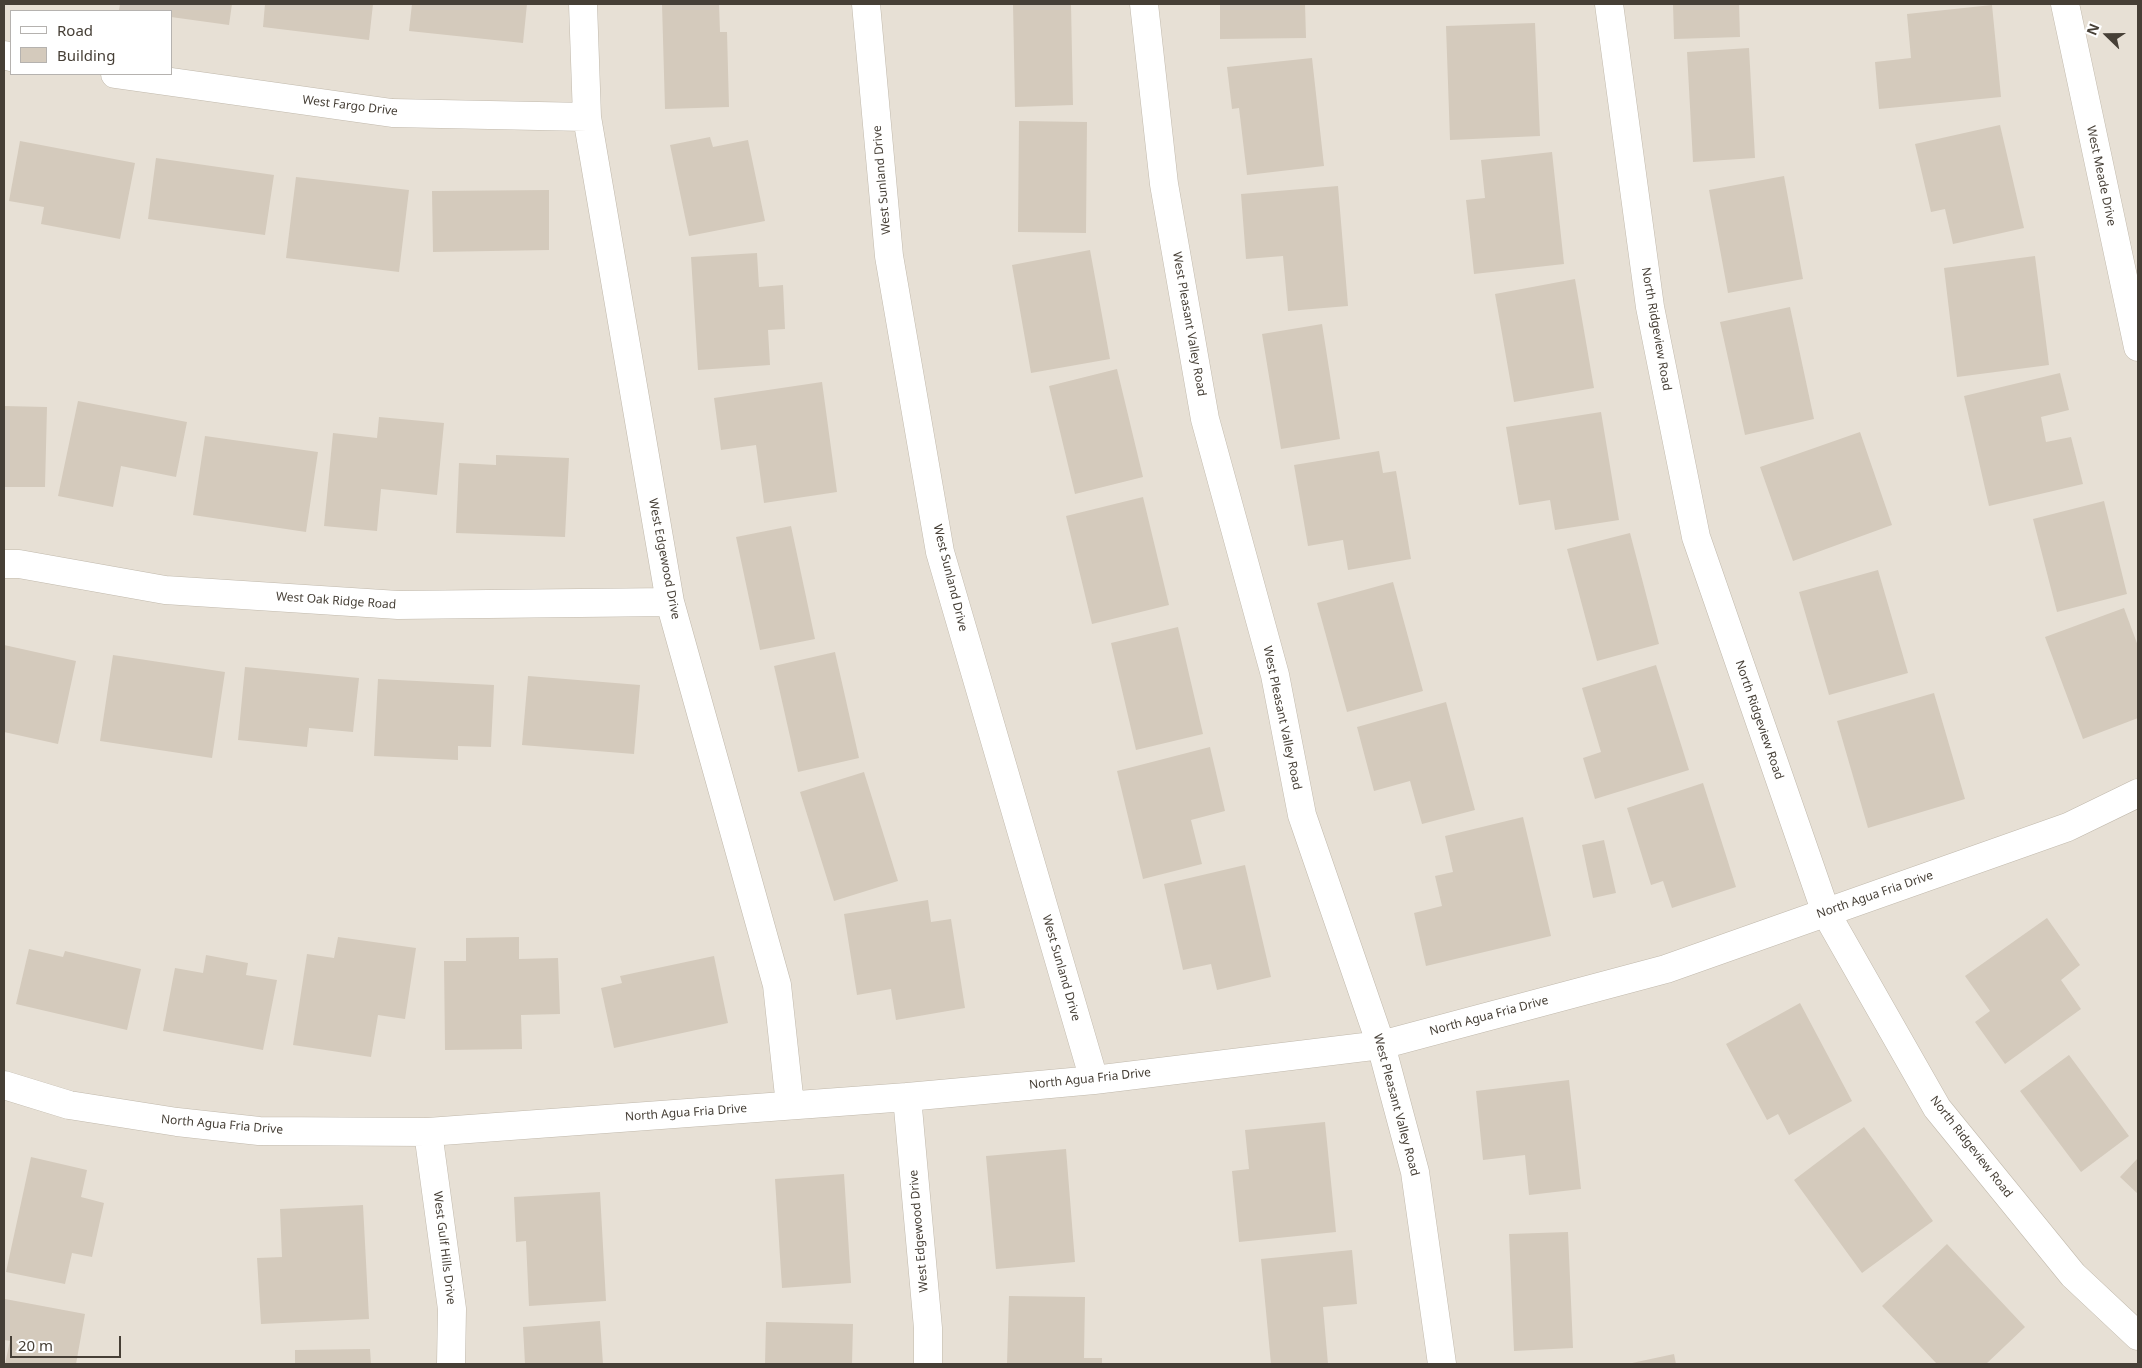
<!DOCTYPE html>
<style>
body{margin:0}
#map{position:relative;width:2142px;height:1368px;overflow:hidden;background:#f3efe7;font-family:"Noto Sans",sans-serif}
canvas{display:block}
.frame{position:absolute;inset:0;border:5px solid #463f36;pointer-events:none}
.legend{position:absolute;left:10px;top:10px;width:162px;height:65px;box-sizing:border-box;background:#fff;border:1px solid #b5b2af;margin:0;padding:6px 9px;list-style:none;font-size:15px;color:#463f36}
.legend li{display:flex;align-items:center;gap:10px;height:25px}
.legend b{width:25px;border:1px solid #b5b2af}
.north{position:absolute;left:2082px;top:10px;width:50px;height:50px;-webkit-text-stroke:4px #fff;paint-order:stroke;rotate:292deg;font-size:14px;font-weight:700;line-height:20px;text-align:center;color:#463f36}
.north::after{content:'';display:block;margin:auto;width:18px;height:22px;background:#463f36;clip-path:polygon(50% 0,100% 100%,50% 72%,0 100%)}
.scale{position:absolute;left:10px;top:1336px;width:111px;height:22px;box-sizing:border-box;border:2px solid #463f36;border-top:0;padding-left:6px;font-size:15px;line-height:18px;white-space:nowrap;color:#463f36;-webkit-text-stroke:4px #fff;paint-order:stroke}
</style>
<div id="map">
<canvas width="2142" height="1368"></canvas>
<div class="frame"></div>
<ul class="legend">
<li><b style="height:6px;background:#fff"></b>Road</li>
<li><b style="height:14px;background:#d4cabc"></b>Building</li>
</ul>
<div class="north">N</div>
<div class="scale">20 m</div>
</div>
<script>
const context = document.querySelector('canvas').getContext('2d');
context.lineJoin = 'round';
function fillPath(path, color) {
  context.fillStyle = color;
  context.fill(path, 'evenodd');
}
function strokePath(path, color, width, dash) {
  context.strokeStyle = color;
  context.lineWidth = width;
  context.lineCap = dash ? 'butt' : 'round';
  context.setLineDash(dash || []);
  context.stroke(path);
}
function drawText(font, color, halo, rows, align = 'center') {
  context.font = font + ' "Noto Sans",sans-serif';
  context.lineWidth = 4;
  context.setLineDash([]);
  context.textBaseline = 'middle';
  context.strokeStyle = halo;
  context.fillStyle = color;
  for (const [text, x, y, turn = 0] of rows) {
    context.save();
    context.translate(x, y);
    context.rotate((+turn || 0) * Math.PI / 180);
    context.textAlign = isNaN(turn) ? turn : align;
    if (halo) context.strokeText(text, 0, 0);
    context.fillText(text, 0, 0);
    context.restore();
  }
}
const residential = new Path2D(`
 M 4,4 L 2138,4 L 2138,1364 L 4,1364 ZM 11,11 L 171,11 L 171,74 L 11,74 Z`);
const building = new Path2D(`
 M 120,4 L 232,4 L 229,25 L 171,17 L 171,11 L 119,10 Z
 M 265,4 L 373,4 L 369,40 L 263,27 Z
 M 412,4 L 527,4 L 523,43 L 409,31 Z
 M 662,4 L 719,4 L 720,32 L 727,32 L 729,107 L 665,109 Z
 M 1013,4 L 1071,4 L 1073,105 L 1015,107 Z
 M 1220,4 L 1305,4 L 1306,38 L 1220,39 Z
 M 1673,4 L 1739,4 L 1740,37 L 1674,39 Z
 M 1992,5 L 2001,97 L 1879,109 L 1875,62 L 1911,58 L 1907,14 Z
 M 1535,23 L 1540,136 L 1450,140 L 1446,26 Z
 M 1749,48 L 1755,158 L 1693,162 L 1687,52 Z
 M 1312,58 L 1324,166 L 1247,175 L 1239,108 L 1232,109 L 1227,67 Z
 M 1019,121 L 1087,122 L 1086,233 L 1018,232 Z
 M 2000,125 L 2024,228 L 1953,244 L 1945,209 L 1931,212 L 1915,144 Z
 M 710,137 L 713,147 L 748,140 L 765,221 L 689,236 L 670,145 Z
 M 20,141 L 135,163 L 120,239 L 41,224 L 44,207 L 9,201 Z
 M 1552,152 L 1564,264 L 1474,274 L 1466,200 L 1485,198 L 1481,160 Z
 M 156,158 L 274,175 L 265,235 L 148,219 Z
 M 1784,176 L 1803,279 L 1728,293 L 1709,190 Z
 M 296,177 L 409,190 L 399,272 L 286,258 Z
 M 1338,186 L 1348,306 L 1288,311 L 1283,256 L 1246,259 L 1241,194 Z
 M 549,190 L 549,250 L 433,252 L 432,191 Z
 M 1090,250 L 1110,359 L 1031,373 L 1012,265 Z
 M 757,253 L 759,287 L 783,285 L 785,329 L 768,330 L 770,365 L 698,370 L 691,257 Z
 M 2035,256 L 2049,365 L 1957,377 L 1944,268 Z
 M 1575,279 L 1594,388 L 1514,402 L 1495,294 Z
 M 1790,307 L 1814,419 L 1745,435 L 1720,322 Z
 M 1322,324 L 1340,439 L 1281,449 L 1262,334 Z
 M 1117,369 L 1143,477 L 1075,494 L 1049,386 Z
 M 2060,373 L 2069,410 L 2041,417 L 2046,442 L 2071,437 L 2083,484 L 1989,506 L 1964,396 Z
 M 822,382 L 837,492 L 764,503 L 756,445 L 721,450 L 714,398 Z
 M 78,401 L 187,422 L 176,477 L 121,466 L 113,507 L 58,496 Z
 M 4,406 L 47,407 L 45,487 L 4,487 Z
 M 1601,412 L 1619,520 L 1555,530 L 1550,500 L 1519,505 L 1506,427 Z
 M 379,417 L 444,423 L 437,495 L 381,489 L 377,531 L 324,526 L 333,433 L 377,438 Z
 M 1860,432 L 1892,525 L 1793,561 L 1760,467 Z
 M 205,436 L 318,452 L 306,532 L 193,515 Z
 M 1379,451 L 1383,473 L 1396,471 L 1411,559 L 1348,570 L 1343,540 L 1308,546 L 1294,465 Z
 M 496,455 L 569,458 L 565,537 L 456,533 L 459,463 L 496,465 Z
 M 1143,497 L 1169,605 L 1092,624 L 1066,516 Z
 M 2104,501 L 2127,594 L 2057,612 L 2033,519 Z
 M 791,526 L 815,639 L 760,650 L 736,537 Z
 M 1630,533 L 1659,644 L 1597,661 L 1567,549 Z
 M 1878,570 L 1908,673 L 1829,695 L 1799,592 Z
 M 1393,582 L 1423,691 L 1347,712 L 1317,603 Z
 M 2124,608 L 2138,646 L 2138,718 L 2083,739 L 2045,637 Z
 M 1178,627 L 1203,734 L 1136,750 L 1111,643 Z
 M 4,645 L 76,661 L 58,744 L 4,732 Z
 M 835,652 L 859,758 L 798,772 L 774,666 Z
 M 113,655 L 225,672 L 212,758 L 100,741 Z
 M 1656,665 L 1689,770 L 1595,799 L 1583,758 L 1601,752 L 1582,688 Z
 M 245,667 L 359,678 L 353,732 L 309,728 L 307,747 L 238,740 Z
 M 528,676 L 640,685 L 634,754 L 522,745 Z
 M 378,679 L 494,685 L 491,747 L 458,746 L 458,760 L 374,756 Z
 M 1934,693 L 1965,799 L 1868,828 L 1837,721 Z
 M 1446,702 L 1475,810 L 1422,824 L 1410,781 L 1374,791 L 1357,727 Z
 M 1210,747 L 1225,811 L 1191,820 L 1202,864 L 1143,879 L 1117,771 Z
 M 864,772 L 898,881 L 834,901 L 800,792 Z
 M 1703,783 L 1736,887 L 1672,908 L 1663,881 L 1651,885 L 1627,808 Z
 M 1523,817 L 1551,936 L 1426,966 L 1414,913 L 1442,906 L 1435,876 L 1453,872 L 1445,836 Z
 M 1604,840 L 1616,893 L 1593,898 L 1582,845 Z
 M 1245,865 L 1271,977 L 1217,990 L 1211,964 L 1183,970 L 1164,884 Z
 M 928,900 L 931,922 L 951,919 L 965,1008 L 896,1020 L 891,989 L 857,995 L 844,914 Z
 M 2047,918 L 2080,965 L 2061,980 L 2081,1009 L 2005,1064 L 1975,1022 L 1990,1011 L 1965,976 Z
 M 338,937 L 416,948 L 405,1019 L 378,1015 L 371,1057 L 293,1045 L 307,954 L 334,958 Z
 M 519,937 L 519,959 L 558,958 L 560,1014 L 521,1015 L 522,1049 L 445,1050 L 444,961 L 466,961 L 466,938 Z
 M 29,949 L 63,957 L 65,951 L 141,969 L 127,1030 L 16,1004 Z
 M 206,955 L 248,963 L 246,975 L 277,980 L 263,1050 L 163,1031 L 175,968 L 203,973 Z
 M 714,956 L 728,1023 L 614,1048 L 601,988 L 622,983 L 620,976 Z
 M 1800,1003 L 1852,1101 L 1789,1135 L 1778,1114 L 1767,1120 L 1726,1044 Z
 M 2069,1055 L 2129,1136 L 2081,1172 L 2020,1091 Z
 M 1569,1080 L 1581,1189 L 1529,1195 L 1525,1155 L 1483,1160 L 1476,1091 Z
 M 1325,1122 L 1336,1232 L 1239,1242 L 1232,1171 L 1249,1169 L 1245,1130 Z
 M 1864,1127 L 1933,1221 L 1862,1273 L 1794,1180 Z
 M 1066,1149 L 1075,1262 L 996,1269 L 986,1156 Z
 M 31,1157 L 87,1170 L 81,1197 L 104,1203 L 92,1257 L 72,1253 L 65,1284 L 6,1272 Z
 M 2138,1158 L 2138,1194 L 2120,1177 Z
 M 844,1174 L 851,1283 L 782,1288 L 775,1179 Z
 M 600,1192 L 606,1301 L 529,1306 L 526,1241 L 516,1242 L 514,1197 Z
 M 363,1205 L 369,1319 L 261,1324 L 257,1258 L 282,1257 L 280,1209 Z
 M 1568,1232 L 1573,1348 L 1514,1351 L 1509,1234 Z
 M 1947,1244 L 2025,1327 L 1986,1364 L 1937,1364 L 1882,1306 Z
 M 1352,1250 L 1357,1304 L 1323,1307 L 1328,1364 L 1271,1364 L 1261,1259 Z
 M 1009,1296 L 1085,1297 L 1084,1358 L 1102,1358 L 1102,1364 L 1007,1364 Z
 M 5,1299 L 85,1314 L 76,1364 L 5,1364 L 10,1341 L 4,1340 Z
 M 600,1321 L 603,1364 L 525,1364 L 523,1327 Z
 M 766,1322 L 853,1324 L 852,1364 L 765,1364 Z
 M 370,1349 L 371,1364 L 295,1364 L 295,1350 Z
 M 1674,1354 L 1676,1364 L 1633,1364 L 1632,1363 Z`);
const minor = new Path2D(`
 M 583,4 L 587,117 L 670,602 L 777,985 L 790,1105
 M 866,4 L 889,256 L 940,552 L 1094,1080
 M 1144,4 L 1164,184 L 1205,419 L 1275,675 L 1302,815 L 1381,1045 L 1415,1172 L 1442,1364
 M 1609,4 L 1650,307 L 1696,537 L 1826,913 L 1937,1108 L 2073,1275 L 2138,1336
 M 2065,4 L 2138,347
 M 4,55 L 11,57
 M 115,74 L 392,113 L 587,117
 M 4,564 L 19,564 L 165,590 L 398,605 L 670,602
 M 4,1085 L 69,1105 L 177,1122 L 259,1131 L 428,1132 L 907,1097 L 1094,1080 L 1381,1045 L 1666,969 L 2068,827 L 2138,793
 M 907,1097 L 928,1328 L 928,1364
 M 428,1132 L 452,1309 L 451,1364`);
const streetNames = [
 ["West Fargo Drive",350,106,7],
 ["West Meade Drive",2101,176,78],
 ["West Sunland Drive",882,180,-95],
 ["West Pleasant Valley Road",1189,324,80],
 ["North Ridgeview Road",1656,329,80],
 ["West Edgewood Drive",664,559,79],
 ["West Sunland Drive",950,578,76],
 ["West Oak Ridge Road",336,601,4],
 ["West Pleasant Valley Road",1282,718,78],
 ["North Ridgeview Road",1759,720,71],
 ["North Agua Fria Drive",1875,895,-19],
 ["West Sunland Drive",1061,968,74],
 ["North Agua Fria Drive",1489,1016,-15],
 ["North Agua Fria Drive",1090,1079,-6],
 ["West Pleasant Valley Road",1396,1105,75],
 ["North Agua Fria Drive",686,1113,-4],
 ["North Agua Fria Drive",222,1125,5],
 ["North Ridgeview Road",1971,1147,52],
 ["West Edgewood Drive",919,1231,-95],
 ["West Gulf Hills Drive",444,1248,83]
];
fillPath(residential, '#e7e0d5');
fillPath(building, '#d4cabc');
strokePath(minor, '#c1b9ac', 29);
strokePath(minor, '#fff', 28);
drawText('12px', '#463f36', '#fff', streetNames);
</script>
